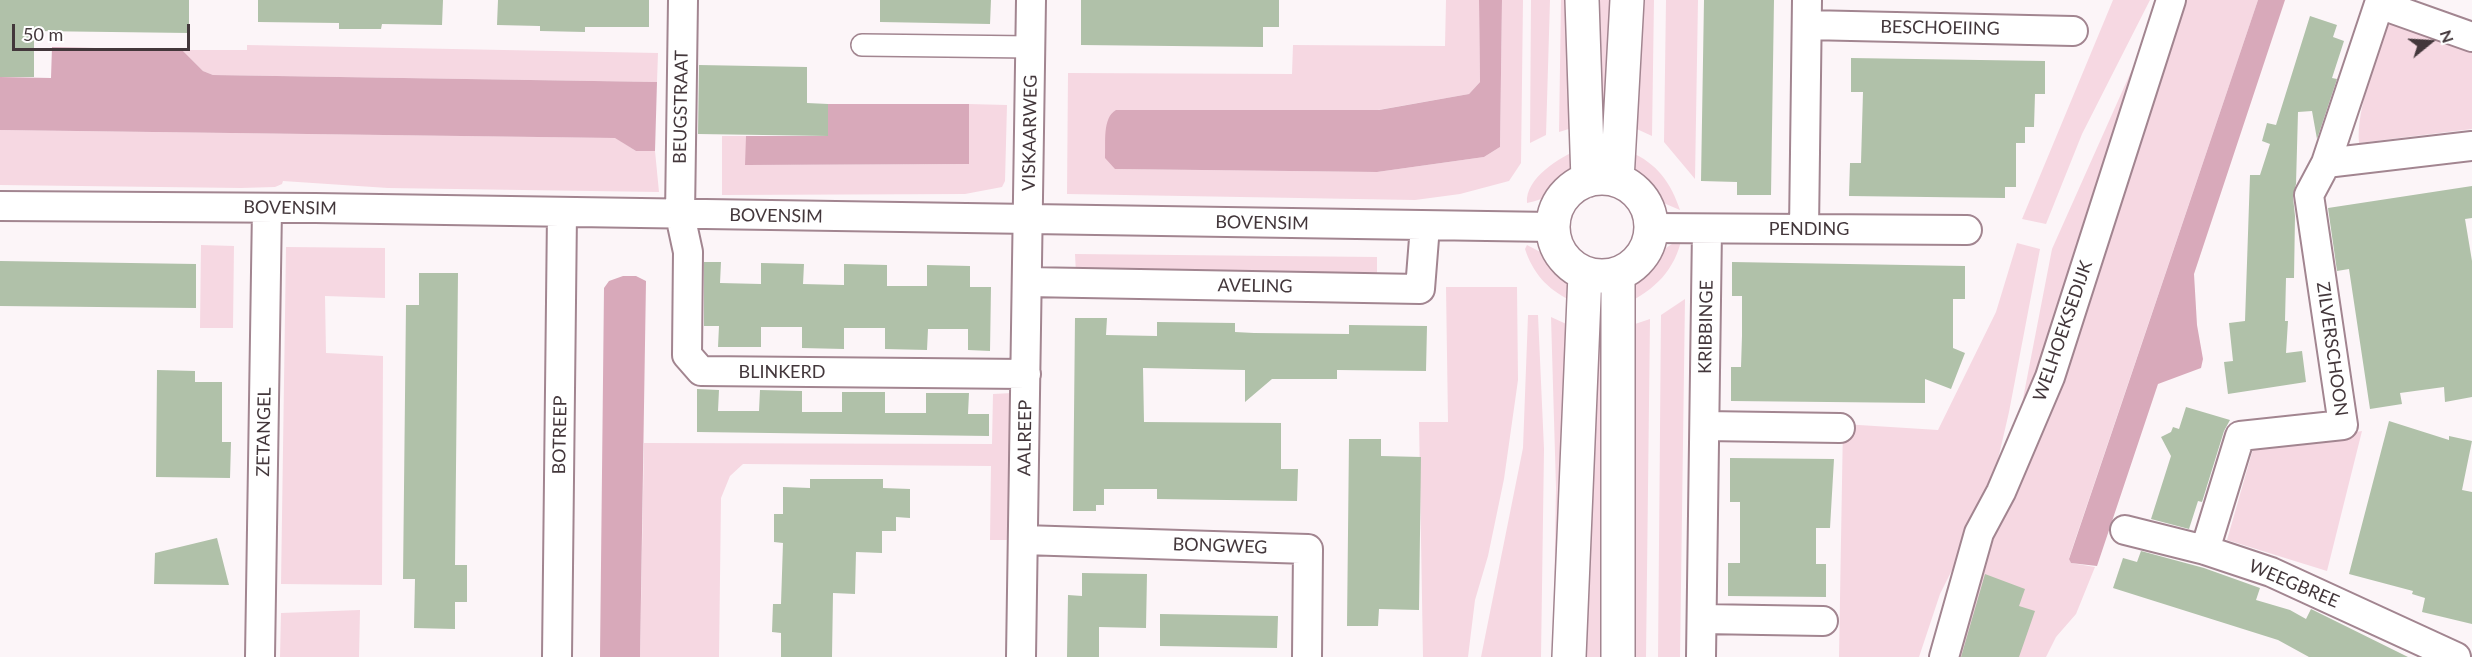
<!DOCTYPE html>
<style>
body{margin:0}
#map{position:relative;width:2472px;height:657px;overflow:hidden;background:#fcf5f8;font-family:Lato,sans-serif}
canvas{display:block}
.north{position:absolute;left:2400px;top:12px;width:60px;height:60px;-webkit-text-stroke:4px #fff;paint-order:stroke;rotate:72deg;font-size:16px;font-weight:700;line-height:24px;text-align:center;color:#43373b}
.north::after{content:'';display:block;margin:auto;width:21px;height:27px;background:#43373b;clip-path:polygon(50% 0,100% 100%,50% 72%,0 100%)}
.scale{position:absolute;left:12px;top:24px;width:178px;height:27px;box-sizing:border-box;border:3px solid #43373b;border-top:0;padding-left:8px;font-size:18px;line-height:21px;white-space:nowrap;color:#43373b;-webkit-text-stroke:4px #fff;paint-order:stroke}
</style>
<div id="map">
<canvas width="2472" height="657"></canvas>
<div class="north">N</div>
<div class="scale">50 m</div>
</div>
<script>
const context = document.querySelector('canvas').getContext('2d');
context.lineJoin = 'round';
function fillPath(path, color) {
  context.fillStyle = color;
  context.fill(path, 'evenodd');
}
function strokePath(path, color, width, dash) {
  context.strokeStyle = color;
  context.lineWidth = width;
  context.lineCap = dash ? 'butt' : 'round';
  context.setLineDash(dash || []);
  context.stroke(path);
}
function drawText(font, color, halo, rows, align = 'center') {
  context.font = font + ' Lato,sans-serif';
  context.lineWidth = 5;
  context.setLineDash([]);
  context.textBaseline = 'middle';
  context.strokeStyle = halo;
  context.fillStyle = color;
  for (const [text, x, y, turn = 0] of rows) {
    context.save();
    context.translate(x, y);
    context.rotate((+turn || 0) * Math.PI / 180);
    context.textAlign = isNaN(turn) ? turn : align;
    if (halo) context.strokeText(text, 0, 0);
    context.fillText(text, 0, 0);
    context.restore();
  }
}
const green = new Path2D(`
 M 1446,0 L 1479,0 L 1480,82 L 1469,94 L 1378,110 L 1115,169 L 1377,172 L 1484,157 L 1500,147 L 1502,0 L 1523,0 L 1521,163 L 1509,181 L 1460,194 L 1415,200 L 1067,194 L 1068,73 L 1292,74 L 1293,45 L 1445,46 Z
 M 1531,0 L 1550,0 L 1546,135 L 1530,143 Z
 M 1561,0 L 1575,0 L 1572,128 L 1559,132 Z
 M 1590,0 L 1618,0 L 1612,122 L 1594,122 Z
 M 1635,0 L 1654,0 L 1652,136 L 1628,125 Z
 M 1666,0 L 1698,0 L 1695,179 L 1664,142 Z
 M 2113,0 L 2150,0 L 2082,134 L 2046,224 L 2022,219 Z
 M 2178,0 L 2258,0 L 2069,558 L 2071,563 L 2095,567 L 2076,614 L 2056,637 L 2046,657 L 1949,657 L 1996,515 Z
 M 2397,22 L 2472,48 L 2472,129 L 2359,143 C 2356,108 2377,59 2388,25 Z
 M 2150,29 L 2015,440 L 2052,249 Z
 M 247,45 L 658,53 L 657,82 L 213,75 L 203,71 L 182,50 L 247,50 Z
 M 969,104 L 1007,105 L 1005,181 L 1002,187 L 965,194 L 722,195 L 722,136 L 746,136 L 746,165 L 969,164 Z
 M 0,130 L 616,138 L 636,151 L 655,151 L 659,192 L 388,188 L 283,181 L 282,184 L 275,187 L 241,188 L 0,185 Z
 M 1580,149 C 1578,156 1577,166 1574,172 C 1565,188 1544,200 1527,203 C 1525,178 1560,157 1580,149 Z
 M 1630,152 C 1657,163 1671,183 1680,210 L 1654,199 L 1632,169 Z
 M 1682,237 C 1675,270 1655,290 1625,304 C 1637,267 1651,258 1682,237 Z
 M 2017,243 L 2040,249 L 2009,412 L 1990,494 L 1940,594 L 1919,657 L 1839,657 L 1843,424 L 1938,430 L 1996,312 Z
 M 201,245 L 234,246 L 233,328 L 200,328 Z
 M 1527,245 L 1548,256 L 1570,281 L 1570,300 C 1547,289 1533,273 1525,249 Z
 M 286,247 L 385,248 L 385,298 L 325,296 L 326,353 L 383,356 L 382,585 L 281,584 Z
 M 1075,254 L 1377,257 L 1377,276 L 1076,274 Z
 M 1446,287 L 1517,287 L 1518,380 L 1504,479 L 1488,556 L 1475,600 L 1468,657 L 1423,657 L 1419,422 L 1448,422 Z
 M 1685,299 L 1680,657 L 1658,657 L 1661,315 Z
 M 1528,315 L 1538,315 L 1544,449 L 1541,657 L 1481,657 L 1523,448 Z
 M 1551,317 L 1575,328 L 1553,657 L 1556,488 Z
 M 1650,319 L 1646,657 L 1630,657 L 1632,325 Z
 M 1592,332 L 1609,332 L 1614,657 L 1578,657 Z
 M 1012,393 L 1010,540 L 990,540 L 991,466 L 743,464 L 730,476 L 721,498 L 719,657 L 640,657 L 644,443 L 992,444 L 993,394 Z
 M 2362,431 L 2327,571 L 2227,540 L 2253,449 Z
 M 360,610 L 359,657 L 280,657 L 281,613 Z`);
const water = new Path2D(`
 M 1479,0 L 1502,0 L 1500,147 L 1484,157 L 1377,172 L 1115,169 L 1105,158 C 1106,143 1102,118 1116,110 L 1379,110 L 1469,94 L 1480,82 Z
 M 2258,0 L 2285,0 L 2194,274 L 2197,325 L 2203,359 L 2201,368 L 2158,384 L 2097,566 L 2071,563 L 2069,559 Z
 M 52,47 L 182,50 L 203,71 L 213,75 L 657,82 L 655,151 L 636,151 L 615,138 L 0,130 L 0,77 L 51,78 Z
 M 828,104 L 969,104 L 969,164 L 745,165 L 746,136 L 828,136 Z
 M 623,276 L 636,276 L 646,281 L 640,657 L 600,657 L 604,288 L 609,281 Z`);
const building = new Path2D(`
 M 0,0 L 189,0 L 189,33 L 34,31 L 34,77 L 0,77 Z
 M 258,0 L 443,0 L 442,25 L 382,24 L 381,29 L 339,29 L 339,23 L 258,22 Z
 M 498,0 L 649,0 L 649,27 L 585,27 L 585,32 L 540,31 L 540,26 L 497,25 Z
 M 880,0 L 991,0 L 990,24 L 880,22 Z
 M 1081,0 L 1279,0 L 1279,27 L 1263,27 L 1263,47 L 1081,45 Z
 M 1704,0 L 1774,0 L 1771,195 L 1737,195 L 1737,182 L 1701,181 Z
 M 2310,16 L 2337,25 L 2333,37 L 2344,41 L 2332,78 L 2337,79 L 2317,139 L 2312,111 L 2298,112 L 2296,184 L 2293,197 L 2295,216 L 2294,278 L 2286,278 L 2285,321 L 2288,321 L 2286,353 L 2302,351 L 2306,382 L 2228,394 L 2224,362 L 2233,361 L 2229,323 L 2245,321 L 2250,175 L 2260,175 L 2270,144 L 2262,141 L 2267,123 L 2276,125 Z
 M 1851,58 L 2045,61 L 2045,94 L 2035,94 L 2034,127 L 2025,127 L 2025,143 L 2016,143 L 2016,187 L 2005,187 L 2005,198 L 1849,196 L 1850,163 L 1861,163 L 1863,92 L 1851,92 Z
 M 699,65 L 807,67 L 807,103 L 828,104 L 828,136 L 698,134 Z
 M 2472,186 L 2472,218 L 2465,219 L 2472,261 L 2472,397 L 2445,402 L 2444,387 L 2400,393 L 2402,404 L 2370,409 L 2349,269 L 2337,271 L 2328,208 Z
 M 0,261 L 196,264 L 196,308 L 0,306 Z
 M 704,262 L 721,262 L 720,283 L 761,284 L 761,263 L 804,264 L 803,284 L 844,285 L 844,264 L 887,265 L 887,286 L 927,286 L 927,265 L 970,266 L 970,287 L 991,287 L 990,351 L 968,350 L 968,329 L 928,329 L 927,350 L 885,349 L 885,328 L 844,328 L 844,349 L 802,348 L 802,327 L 761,327 L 761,347 L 718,347 L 719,326 L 704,326 Z
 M 1732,262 L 1965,266 L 1965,299 L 1953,299 L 1953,348 L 1965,353 L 1951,389 L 1925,379 L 1925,403 L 1731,401 L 1731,367 L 1741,367 L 1742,336 L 1742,296 L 1732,296 Z
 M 419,273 L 458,273 L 455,565 L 467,565 L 467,602 L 455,602 L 455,629 L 414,628 L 415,579 L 403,579 L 406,305 L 419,305 Z
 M 1075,318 L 1107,318 L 1106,335 L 1157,336 L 1157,322 L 1235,323 L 1235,332 L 1254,333 L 1349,334 L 1349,325 L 1427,326 L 1426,371 L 1337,370 L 1337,379 L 1272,379 L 1245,402 L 1245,370 L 1143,368 L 1144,422 L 1281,423 L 1281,469 L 1298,469 L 1297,501 L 1157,499 L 1157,489 L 1104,489 L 1104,505 L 1096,505 L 1096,511 L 1073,511 Z
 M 157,370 L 195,371 L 195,382 L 222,382 L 222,442 L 231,442 L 230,478 L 156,477 Z
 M 697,389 L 719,390 L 718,411 L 759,411 L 760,390 L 802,391 L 802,412 L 842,412 L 842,392 L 885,392 L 885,413 L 926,413 L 926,393 L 969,393 L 968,414 L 989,414 L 989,436 L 697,432 Z
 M 2186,407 L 2230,420 L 2224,431 L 2202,502 L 2198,501 L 2189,529 L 2151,519 L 2171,456 L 2161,437 L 2171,432 L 2173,427 L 2179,429 Z
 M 2389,421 L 2449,440 L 2449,436 L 2472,441 L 2462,490 L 2472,492 L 2472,624 L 2422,612 L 2425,598 L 2412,594 L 2413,591 L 2349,574 Z
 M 1349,439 L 1381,439 L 1381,456 L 1421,457 L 1419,610 L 1379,609 L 1378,626 L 1347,626 Z
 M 1730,458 L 1834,459 L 1830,528 L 1816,528 L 1816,564 L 1826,564 L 1826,597 L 1728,596 L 1728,563 L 1740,563 L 1740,502 L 1730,502 Z
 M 810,479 L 883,479 L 883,488 L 910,489 L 910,518 L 896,517 L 896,531 L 882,531 L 882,553 L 856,552 L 855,594 L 833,593 L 832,657 L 781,657 L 781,633 L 772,632 L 773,604 L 781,604 L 783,543 L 774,542 L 774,514 L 783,514 L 783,487 L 810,488 Z
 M 217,538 L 229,585 L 154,584 L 155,553 Z
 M 2141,551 L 2204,568 L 2260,588 L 2256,600 L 2290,610 L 2306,619 L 2311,609 L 2408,657 L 2309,657 L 2278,640 L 2113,588 L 2123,558 L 2137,562 Z
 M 1082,573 L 1147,574 L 1146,628 L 1099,627 L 1099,657 L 1067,657 L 1068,595 L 1082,596 Z
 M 1985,574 L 2025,589 L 2019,606 L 2035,611 L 2019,657 L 1961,657 Z
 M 1160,614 L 1278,616 L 1277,648 L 1160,646 Z`);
const pedestrian = new Path2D(`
 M 862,45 L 1031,47`);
const minor = new Path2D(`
 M 683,0 L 680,215 L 688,252 L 687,355 L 701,371 L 1026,374
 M 1807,25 L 2073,31
 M 2326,163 L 2472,146
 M 0,206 L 315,208 L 1552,227
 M 1651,228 L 1967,230
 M 1804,229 L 1807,0
 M 1027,282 L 1420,289 L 1425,226
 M 1705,426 L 1840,428
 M 2125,530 L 2205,550 L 2271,572 L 2456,657
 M 1023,540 L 1308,549 L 1307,657
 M 2205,550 L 2240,436 L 2343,425 L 2309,195 L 2326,163 L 2379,4 L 2472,37
 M 1702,619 L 1823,621
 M 260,657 L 267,208
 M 557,657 L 562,213
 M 1021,657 L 1031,0
 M 1701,657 L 1707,229
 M 1944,657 L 1979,533 L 2001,492 L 2050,377 L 2171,0`);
const secondary = new Path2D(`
 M 1582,0 L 1588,180
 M1553 227a49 49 0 1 1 98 0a49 49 0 1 1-98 0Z
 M 1617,180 L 1627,0
 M 1569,657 L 1585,274
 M 1618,657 L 1618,274`);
const streetNames = [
 ["BESCHOEIING",1940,28,1],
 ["BEUGSTRAAT",681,107,-89],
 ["VISKAARWEG",1030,133,-89],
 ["BOVENSIM",290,208,1],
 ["BOVENSIM",776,216,1],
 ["BOVENSIM",1262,223,1],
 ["PENDING",1809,229],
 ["AVELING",1255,286,1],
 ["KRIBBINGE",1706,327,-89],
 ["WELHOEKSEDIJK",2063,331,-71],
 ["ZILVERSCHOON",2332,349,82],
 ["BLINKERD",782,372],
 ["ZETANGEL",264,432,-89],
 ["BOTREEP",560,435,-89],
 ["AALREEP",1025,438,-89],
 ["BONGWEG",1220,546,2],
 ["WEEGBREE",2294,584,23]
];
fillPath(green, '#f6d8e2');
fillPath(water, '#d8a9ba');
fillPath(building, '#b0c1a9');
strokePath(pedestrian, '#a28590', 24);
strokePath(minor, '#a28590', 32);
strokePath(secondary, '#a28590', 36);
strokePath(pedestrian, '#fff', 21);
strokePath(minor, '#fff', 28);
strokePath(secondary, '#fff', 33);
drawText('18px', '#43373b', '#fff', streetNames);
</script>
